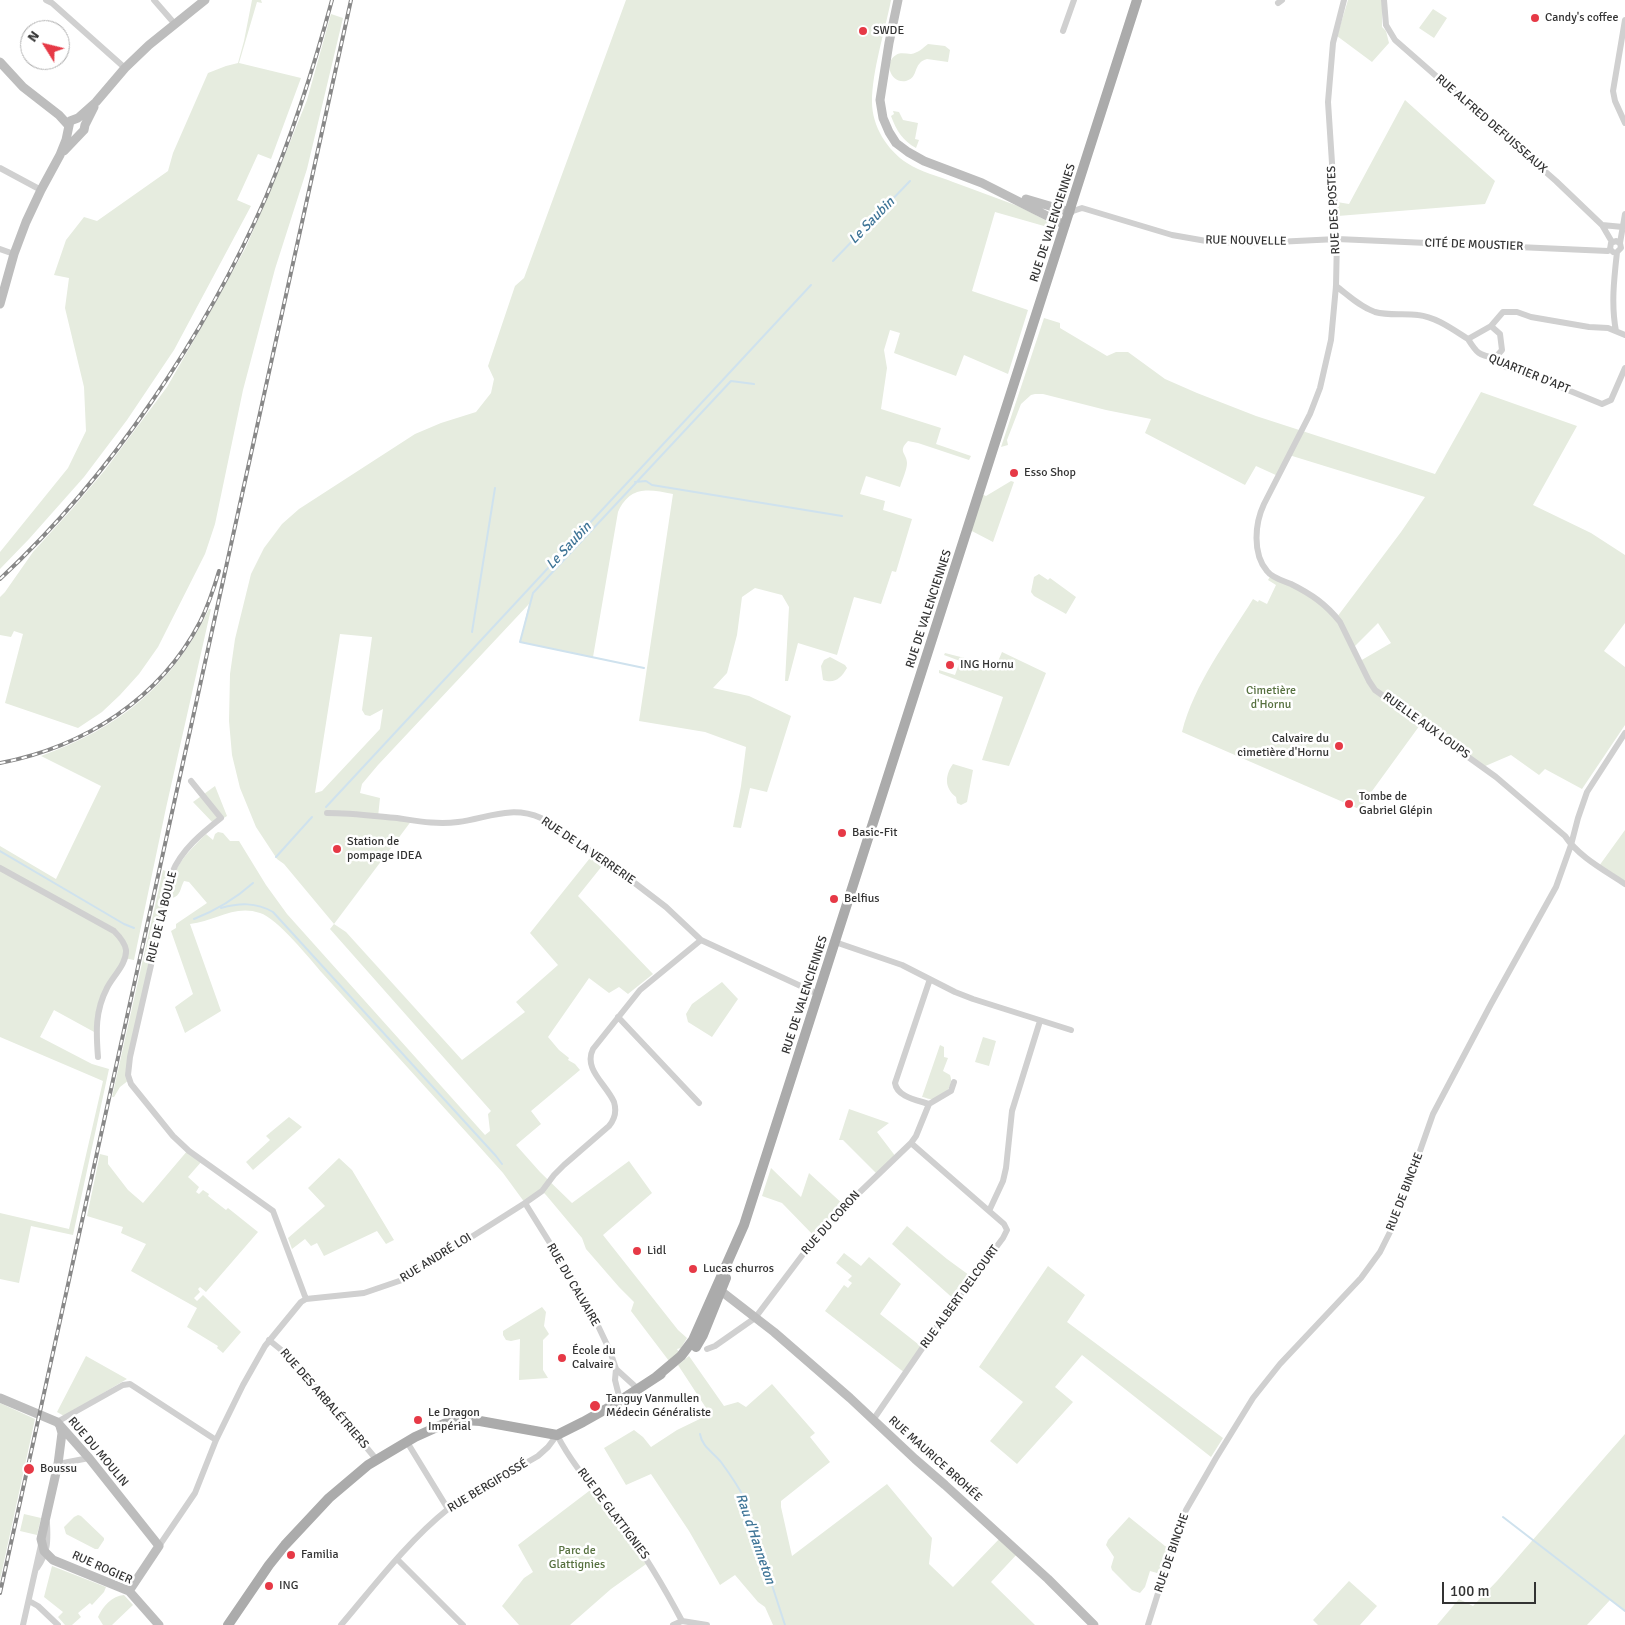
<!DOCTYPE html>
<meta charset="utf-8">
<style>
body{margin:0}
#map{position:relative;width:1625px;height:1625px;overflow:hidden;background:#fff;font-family:Signika,sans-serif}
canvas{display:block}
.north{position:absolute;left:20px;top:20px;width:50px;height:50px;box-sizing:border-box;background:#fff;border:1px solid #adadad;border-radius:50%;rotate:306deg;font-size:14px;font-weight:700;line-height:20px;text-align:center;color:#333}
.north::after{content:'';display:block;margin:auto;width:18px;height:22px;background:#e63946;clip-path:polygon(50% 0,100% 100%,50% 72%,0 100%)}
.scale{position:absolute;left:1442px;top:1582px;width:94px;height:22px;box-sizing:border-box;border:2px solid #333;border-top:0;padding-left:6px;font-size:15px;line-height:18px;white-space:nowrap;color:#333;-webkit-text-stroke:4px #fff;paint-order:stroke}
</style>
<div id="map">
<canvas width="1625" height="1625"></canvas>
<div class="north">N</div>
<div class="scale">100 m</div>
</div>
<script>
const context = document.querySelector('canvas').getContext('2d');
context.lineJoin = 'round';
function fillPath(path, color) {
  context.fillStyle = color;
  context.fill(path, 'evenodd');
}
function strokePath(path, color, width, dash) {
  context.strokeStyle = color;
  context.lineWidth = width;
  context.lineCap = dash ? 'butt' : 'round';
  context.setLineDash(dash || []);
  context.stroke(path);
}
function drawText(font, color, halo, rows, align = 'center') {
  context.font = font + ' Signika,sans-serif';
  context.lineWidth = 5;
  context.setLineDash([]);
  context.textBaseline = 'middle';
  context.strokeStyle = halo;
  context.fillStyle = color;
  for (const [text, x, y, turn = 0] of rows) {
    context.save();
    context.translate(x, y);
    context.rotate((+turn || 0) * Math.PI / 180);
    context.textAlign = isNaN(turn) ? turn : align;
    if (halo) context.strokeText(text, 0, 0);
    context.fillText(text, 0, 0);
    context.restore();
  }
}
const green = new Path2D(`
 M 252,0 L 261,0 L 262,3 L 257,2 L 239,63 L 301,78 L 271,159 L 258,154 L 237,200 L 251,206 L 174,350 L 127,420 L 84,477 L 29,539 L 0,569 L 0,552 L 68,468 L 86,431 L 84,387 L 65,308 L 69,278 L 54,275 L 66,240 L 84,217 L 97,221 L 168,171 L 173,153 L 208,73 L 226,66 L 238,63 L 244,41 Z
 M 626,0 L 891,0 C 885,31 872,71 872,102 C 872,126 887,150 907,163 C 921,172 938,176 953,182 C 975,190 996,198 1018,206 L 1032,213 L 1052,224 L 1051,228 L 995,212 L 972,291 L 1028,310 L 1008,374 L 964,355 L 956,376 L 894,353 L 900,333 L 890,330 L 884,350 L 887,368 L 881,409 L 941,428 L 936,444 L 971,456 L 969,460 L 918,443 L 908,441 C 897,452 907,453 907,463 C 907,470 902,480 900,487 L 866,476 L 860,494 L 885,501 L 883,510 L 912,519 L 896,572 L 892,571 L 881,604 L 854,597 L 837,655 L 798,643 L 788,681 L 785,681 L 789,607 L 782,595 L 755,588 L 742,597 L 737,635 L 727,673 L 713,688 L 749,696 L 791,716 L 767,792 L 750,788 L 741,828 L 733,827 L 741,786 L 746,747 L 705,732 L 639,721 L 673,494 C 649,489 630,485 618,512 L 593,657 L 520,642 L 529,604 L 378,765 L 362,784 L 360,793 L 380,798 L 378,817 L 412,820 L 334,924 L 346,932 L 462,1060 L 525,1012 L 516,1002 L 558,965 L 530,933 L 594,853 L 606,861 L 578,896 L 653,974 L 628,994 L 619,987 L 609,993 L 589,978 L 548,1037 L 559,1050 L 569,1058 L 568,1060 L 575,1064 L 580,1070 L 531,1111 L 541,1124 L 516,1145 L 540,1172 L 572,1203 L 629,1161 L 652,1193 L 603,1235 L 678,1330 L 687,1338 L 681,1348 L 677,1349 L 681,1356 L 669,1361 L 631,1311 L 634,1302 L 619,1287 L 586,1249 L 582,1238 L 546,1195 L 542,1191 L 525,1203 L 503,1173 L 477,1144 C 425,1087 374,1030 323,974 C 310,959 277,918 260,913 C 235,904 215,921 190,924 L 221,1011 L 185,1033 L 175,1007 L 193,994 L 171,931 L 176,928 L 176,924 L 207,903 L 189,882 L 184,881 C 180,888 181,896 172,898 C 167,871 189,851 206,834 L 213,840 L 215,834 L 218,832 L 223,833 L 230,841 L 239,841 L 266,885 L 287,914 L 485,1135 L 490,1131 L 488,1114 L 491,1111 L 330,929 L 334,924 L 284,864 L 277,859 L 256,827 L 240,788 L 232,755 L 229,721 L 230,674 L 235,639 L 251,574 L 264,548 L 282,524 L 299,509 L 415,434 L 441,423 L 476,412 L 491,393 L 494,379 L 488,366 L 515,286 L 524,278 ZM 340,634 L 372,637 L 362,710 L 365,715 L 370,716 L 383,709 L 380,729 L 322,791 L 315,793 Z
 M 1348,0 L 1382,0 L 1382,27 L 1386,31 L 1389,43 L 1372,62 L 1337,36 Z
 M 1433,9 L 1447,18 L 1434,38 L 1419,28 Z
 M 331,14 L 343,18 L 307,169 L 275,269 L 243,390 L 215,524 L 205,554 L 158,647 L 139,674 L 120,695 L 102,712 L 78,728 L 5,703 L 23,634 L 14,631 L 11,637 L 0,635 L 0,597 L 5,592 L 33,552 L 72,509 L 105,470 L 167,387 L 213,307 L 246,247 L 272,187 L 307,100 Z
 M 928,44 L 945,46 L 950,50 L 948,62 L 927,59 C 924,60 921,61 920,63 C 914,69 917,78 906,81 C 891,84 883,63 896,55 C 901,52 906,54 911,54 C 918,53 923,48 928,44 Z
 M 1405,100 L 1495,181 L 1485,204 L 1338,216 L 1337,202 L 1349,204 Z
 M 893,111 L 899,112 L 903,120 L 918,123 L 915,139 L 919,140 L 916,148 C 903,141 896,130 891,116 L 894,114 Z
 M 1044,318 L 1060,323 L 1060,328 L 1107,356 L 1116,352 L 1128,352 L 1165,379 L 1197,393 L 1256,416 L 1435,474 L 1481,392 L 1577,426 L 1533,505 L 1591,533 L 1625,555 L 1625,623 L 1604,651 L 1625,667 L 1625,725 L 1582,789 L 1545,769 L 1539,775 L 1511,755 L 1483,767 L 1420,725 L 1359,809 L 1182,732 C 1194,684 1227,641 1253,599 L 1258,602 L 1259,600 L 1267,604 L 1276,585 L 1268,580 L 1271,575 L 1308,593 L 1337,617 L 1401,532 L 1425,497 L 1289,455 L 1278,476 L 1256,466 L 1245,485 L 1145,433 L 1151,419 L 1106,410 L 1043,394 L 1035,394 L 1031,395 L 1021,404 L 1007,440 L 1008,445 L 1001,447 ZM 1378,623 L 1391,643 L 1360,661 L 1353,648 Z
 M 1011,481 L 1014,482 L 993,542 L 968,529 L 979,493 L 986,496 Z
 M 1039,574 L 1048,580 L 1050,578 L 1076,597 L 1066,614 L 1034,596 L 1031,592 L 1034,577 Z
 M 209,609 L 211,609 L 166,808 L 134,960 L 124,958 L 107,987 L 96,1033 L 54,1010 L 40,1037 L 92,1064 L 109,1069 L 73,1235 L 31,1226 L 19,1283 L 0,1279 L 0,1213 L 69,1229 L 103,1081 L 0,1037 L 0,846 L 56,879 L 101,786 L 41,756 C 119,728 173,685 209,609 Z
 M 1002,652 L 1046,673 L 1009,766 L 982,760 L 1003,697 L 939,673 L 939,670 L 955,675 L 960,661 L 944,655 L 945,653 L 996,666 Z
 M 830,657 L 845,665 L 847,668 C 841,678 835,684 823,680 L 821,666 L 824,660 Z
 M 953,764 L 973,770 L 967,802 L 961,805 L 957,803 L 956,797 C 944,788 945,775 953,764 Z
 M 215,786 L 227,816 L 214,824 L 193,802 Z
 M 1625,830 L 1625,884 L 1599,866 Z
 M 163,870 L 172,873 L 158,924 L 150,931 L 154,936 L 128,1065 L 129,1080 L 120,1087 L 114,1097 L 112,1097 Z
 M 722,982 L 738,999 L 712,1037 L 688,1022 L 686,1014 L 692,1004 Z
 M 983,1037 L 996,1041 L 989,1066 L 975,1062 Z
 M 940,1045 L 944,1047 L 944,1057 L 948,1058 L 943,1071 L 950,1075 C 955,1087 941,1100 930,1099 C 928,1099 924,1097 922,1097 Z
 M 849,1109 L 889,1123 L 877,1132 L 896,1157 L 878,1175 L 843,1140 L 839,1140 Z
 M 289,1117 L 302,1127 L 253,1170 L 246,1162 L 270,1140 L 266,1136 Z
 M 188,1150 L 202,1161 L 188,1177 L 199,1187 L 196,1192 L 199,1194 L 203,1190 L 209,1194 L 208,1196 L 226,1210 L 228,1208 L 258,1232 L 206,1292 L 200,1287 L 198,1289 L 200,1292 L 194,1298 L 197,1301 L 203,1295 L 241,1332 L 223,1353 L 217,1348 L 218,1346 L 187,1327 L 197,1308 L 131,1271 L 146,1244 L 121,1233 L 123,1227 L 87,1216 L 100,1154 L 108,1156 L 108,1164 L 128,1190 L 143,1203 Z
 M 339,1158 L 352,1170 L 394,1240 L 386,1244 L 377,1231 L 324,1256 L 317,1243 L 311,1246 L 305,1239 L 292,1249 L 288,1238 L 325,1206 L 308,1188 Z
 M 771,1168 L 801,1197 L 809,1173 L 845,1206 L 816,1238 L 782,1203 L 762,1196 Z
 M 907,1226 L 947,1259 L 973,1278 L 956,1301 L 892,1244 Z
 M 844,1253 L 861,1266 L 869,1257 L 901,1284 L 880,1314 L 923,1348 L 905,1373 L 825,1311 L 844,1285 L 848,1288 L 852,1283 L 848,1280 L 852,1276 L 836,1263 Z
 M 1048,1266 L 1085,1295 L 1067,1322 L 1223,1438 L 1211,1457 L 1082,1355 L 1055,1387 L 1073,1402 L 1017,1464 L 990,1441 L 1023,1402 L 979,1367 Z
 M 542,1307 L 546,1312 L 544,1326 L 549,1334 L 543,1340 L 543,1370 L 548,1378 L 519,1380 L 520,1339 L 511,1341 L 506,1340 L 503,1335 L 503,1331 Z
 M 86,1356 L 127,1379 L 64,1416 L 57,1412 Z
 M 689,1356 L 724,1406 L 738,1402 L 746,1407 L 772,1384 L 815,1433 L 810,1437 L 830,1462 L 781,1501 L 781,1507 L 792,1556 L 887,1484 L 932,1538 L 929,1564 L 953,1587 L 1002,1536 L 1019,1552 L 991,1582 L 1035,1625 L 773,1625 L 765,1607 L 758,1602 L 735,1575 L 720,1585 L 689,1531 L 651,1474 L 626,1485 L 604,1448 L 634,1430 L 643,1437 L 651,1447 L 677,1430 L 710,1414 L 678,1365 Z
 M 0,1403 L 35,1419 L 0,1580 Z
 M 1625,1434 L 1625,1611 L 1610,1600 L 1587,1625 L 1437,1625 L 1459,1599 L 1473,1606 L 1497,1581 Z
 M 593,1488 L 649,1562 L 611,1589 L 570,1625 L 519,1625 L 502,1606 L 524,1578 L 533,1572 L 518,1545 Z
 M 24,1514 L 41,1518 L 37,1535 L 20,1531 Z
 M 78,1515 L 81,1516 L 104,1538 L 104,1540 L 98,1549 L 95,1549 L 66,1534 L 64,1527 L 74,1517 Z
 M 1129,1517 L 1165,1546 L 1172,1549 L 1164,1575 L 1150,1571 L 1145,1587 L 1140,1593 L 1132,1590 L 1112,1570 L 1111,1567 L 1114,1557 L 1106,1545 L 1108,1540 Z
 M 52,1566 L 106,1587 L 104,1592 L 92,1605 L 90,1603 L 78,1613 L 81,1617 L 72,1625 L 65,1625 L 58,1617 L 63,1612 L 44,1597 Z
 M 1349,1581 L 1377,1606 L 1360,1625 L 1318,1625 L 1313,1620 Z
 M 124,1595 L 133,1605 L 112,1625 L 103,1625 L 98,1617 C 103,1606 112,1596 124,1595 Z`);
const stream = new Path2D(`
 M 833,261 L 910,181
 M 635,482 L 646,481 L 652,485 L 842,516
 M 472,632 L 495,488
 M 644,668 L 520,642 L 533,593 L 731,381 L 754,384
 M 326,807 L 811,285
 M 0,851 L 124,924 L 134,928
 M 276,857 L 312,817
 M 221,908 C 239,903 256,902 273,912 L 496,1156 L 502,1164
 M 194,919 C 217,910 235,899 253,883
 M 700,1434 C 702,1447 713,1452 721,1462 C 729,1473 737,1484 743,1496 L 785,1625
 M 1503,1517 L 1625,1611`);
const street = new Path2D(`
 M 46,0 L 52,3 L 125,68
 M 154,0 L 174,23
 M 1344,0 L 1333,43 L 1328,102 L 1337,239 L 1336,286 L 1331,340 L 1320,388 L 1310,414 L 1264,504 C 1255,523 1252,553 1267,571 C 1272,578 1284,581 1291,584 C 1311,594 1326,604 1340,622 L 1369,681 L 1375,690 L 1496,777 L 1565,836 C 1579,857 1604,870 1625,884
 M 1384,0 L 1386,25 L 1395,40 L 1556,181 L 1602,225 L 1623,227
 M 1278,3 L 1282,0
 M 1625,20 L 1613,91 L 1615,101 L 1625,123
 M 1063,31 L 1074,0
 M 0,168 L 41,190
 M 1070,212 L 1082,208 L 1172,235 L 1212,242 L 1256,243 L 1337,239 L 1608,251 L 1610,249
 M 1602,225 L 1612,242
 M 0,249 L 14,254
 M 1613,252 L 1610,249 L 1611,243 L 1616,241 L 1620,243
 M 1336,286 C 1348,295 1360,307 1375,312 C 1389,316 1404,313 1418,315 C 1436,317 1452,329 1468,339
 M 1491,326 L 1500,334 L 1502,350 L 1495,358
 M 1616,331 C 1611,305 1614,279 1617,252 L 1621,248 L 1620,243 L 1625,214
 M 1625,335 L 1608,328 L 1589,327 L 1531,317 L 1517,312 L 1503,312 L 1491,326 L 1468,339 C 1477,353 1478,355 1495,358 L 1500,365 L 1558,386 L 1602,404 L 1611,400 L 1625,368
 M 191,781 L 221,818 C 202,833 181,850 172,873 L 130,1057 L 128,1075 L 131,1084 L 173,1136 L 189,1151 L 273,1211 L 306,1299
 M 327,813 C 350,813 374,816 397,818 C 417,821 437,825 458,822 C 488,818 511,805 541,818 L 606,861 L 666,907 L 701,940 L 818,994
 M 0,868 L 114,931 C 119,936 125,943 126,950 C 127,964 112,977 107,988 C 95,1011 96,1032 98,1057
 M 835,942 L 902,965 L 955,992 L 973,999 L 1071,1030
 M 618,1017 L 699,1103
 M 929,1104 L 951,1091 L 954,1082
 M 525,1203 L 576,1285 L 591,1311 L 610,1351 L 616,1369 L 615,1380 L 620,1400
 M 989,1211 L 1003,1181 L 1006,1168 L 1012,1111 L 1040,1021
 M 269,1340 L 285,1353 L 333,1407 L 376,1459
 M 707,1349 L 715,1346 L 755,1318 L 810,1245 L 835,1216 L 911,1143 L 916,1136 L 929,1104 C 917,1100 897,1097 895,1083 L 930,979
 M 616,1369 L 638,1389
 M 873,1420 L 943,1318 L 1003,1238 L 1007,1230 L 1004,1224 L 989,1211 L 911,1143
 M 57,1422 L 123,1385 L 130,1384 L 216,1440
 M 407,1442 L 448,1509
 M 58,1464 L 89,1458
 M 159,1546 L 195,1493 L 216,1440 L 243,1385 L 265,1346 L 301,1302 L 306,1299 L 364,1293 L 405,1279 L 525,1203 L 542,1191 L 554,1175 L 564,1165 L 609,1126 C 615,1119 617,1112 614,1102 C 606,1084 583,1069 593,1049 L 640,990 L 701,940
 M 397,1559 L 463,1625
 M 37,1568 C 48,1552 48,1542 47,1523
 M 29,1601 L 38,1606 L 58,1625
 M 23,1625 L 41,1545
 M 341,1625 C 375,1585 407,1542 448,1509 C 475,1488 508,1474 538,1456 L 548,1447 L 557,1435 C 575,1470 602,1497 625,1528 C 647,1558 665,1589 682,1621
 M 673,1625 L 682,1621 L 707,1625
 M 1148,1625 L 1177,1533 L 1186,1510 L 1216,1458 L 1253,1398 L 1280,1364 L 1361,1278 L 1380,1252 L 1395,1222 L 1433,1114 L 1491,1004 L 1556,887 L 1571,845 L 1578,818 L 1587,792 L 1625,733`);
const secondary = new Path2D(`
 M 898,0 L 889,43 L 880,100 L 883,118 L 889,132 L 896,143 L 908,152 L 924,161 L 982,183 L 1065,225
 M 0,62 L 23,87 L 59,115 L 69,126
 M 64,151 L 84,130 L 85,125 L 94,107
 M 1026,199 L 1070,212
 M 0,304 L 14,254 L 26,222 L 41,190 L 60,155 L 66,140 L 70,121 L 78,118 L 96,102 L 125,68 L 149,45 L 205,0
 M 716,1288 L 721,1291 L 774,1332 L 850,1398 L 915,1459 L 945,1485 L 1048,1579 L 1094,1625
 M 0,1398 L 57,1422 L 89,1458 L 159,1546 L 129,1591
 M 60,1426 L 62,1433 L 58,1464 L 41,1539 L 44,1551 L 53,1560 L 129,1591 L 159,1625`);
const primary = new Path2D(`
 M 696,1347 L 703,1335 L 726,1278
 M 656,1377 L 681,1356 L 693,1340 L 744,1225 L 1137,0
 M 228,1625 L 269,1565 L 285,1545 L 329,1498 L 368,1465 L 415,1437 L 446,1423 L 464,1420 L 480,1421 L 557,1435 L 583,1422 L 615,1404 L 661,1374`);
const rail = new Path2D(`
 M 0,579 C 111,476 205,336 266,197 C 293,133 314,67 332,0
 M 0,763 C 84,747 160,699 200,622 C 208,606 214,588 219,571
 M 0,1593 L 351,0`);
const markers = [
 [1535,18,5,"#e63946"],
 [863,31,5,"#e63946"],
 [1014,473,5,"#e63946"],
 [950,665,5,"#e63946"],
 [1339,746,5,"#e63946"],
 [1349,804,5,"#e63946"],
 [842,833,5,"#e63946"],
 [337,849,5,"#e63946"],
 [834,899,5,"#e63946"],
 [637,1251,5,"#e63946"],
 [693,1269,5,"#e63946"],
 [562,1358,5,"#e63946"],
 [595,1406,6,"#e63946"],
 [418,1420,5,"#e63946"],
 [29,1469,6,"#e63946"],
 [291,1555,5,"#e63946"],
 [269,1586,5,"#e63946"]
];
const poiNames = [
 ["Candy's coffee",1545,18],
 ["SWDE",873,31],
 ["Esso Shop",1024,473],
 ["ING Hornu",960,665],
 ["Calvaire du",1329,739,"right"],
 ["cimetière d'Hornu",1329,753,"right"],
 ["Tombe de",1359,797],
 ["Gabriel Glépin",1359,811],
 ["Basic-Fit",852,833],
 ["Station de",347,842],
 ["pompage IDEA",347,856],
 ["Belfius",844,899],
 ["Lidl",647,1251],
 ["Lucas churros",703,1269],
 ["École du",572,1351],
 ["Calvaire",572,1365],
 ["Tanguy Vanmullen",606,1399],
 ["Médecin Généraliste",606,1413],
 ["Le Dragon",428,1413],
 ["Impérial",428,1427],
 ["Boussu",40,1469],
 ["Familia",301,1555],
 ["ING",279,1586]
];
const streetNames = [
 ["RUE ALFRED DEFUISSEAUX",1491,124,41],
 ["RUE DES POSTES",1334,210,-93],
 ["RUE DE VALENCIENNES",1053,223,-72],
 ["RUE NOUVELLE",1246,241,1],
 ["CITÉ DE MOUSTIER",1474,245,2],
 ["QUARTIER D'APT",1529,374,22],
 ["RUE DE VALENCIENNES",929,609,-72],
 ["RUELLE AUX LOUPS",1426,726,36],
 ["RUE DE LA VERRERIE",588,851,34],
 ["RUE DE LA BOULE",162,917,-76],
 ["RUE DE VALENCIENNES",805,995,-72],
 ["RUE DE BINCHE",1405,1192,-69],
 ["RUE DU CORON",831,1223,-48],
 ["RUE ANDRÉ LOI",436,1258,-32],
 ["RUE DU CALVAIRE",573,1285,60],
 ["RUE ALBERT DELCOURT",960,1297,-54],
 ["RUE DES ARBALÉTRIERS",324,1399,49],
 ["RUE DU MOULIN",98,1452,50],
 ["RUE MAURICE BROHÉE",935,1459,42],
 ["RUE BERGIFOSSÉ",488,1486,-31],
 ["RUE DE GLATTIGNIES",613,1514,53],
 ["RUE DE BINCHE",1172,1553,-71],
 ["RUE ROGIER",102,1568,24]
];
const parkNames = [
 ["Cimetière",1271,691],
 ["d'Hornu",1271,705],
 ["Parc de",577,1551],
 ["Glattignies",577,1565]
];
const waterNames = [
 ["Le Saubin",872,221,-46],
 ["Le Saubin",569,546,-47],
 ["Rau d'Hanneton",755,1539,71]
];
fillPath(green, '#e6ecdf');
strokePath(stream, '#cfe2ee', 2);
strokePath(street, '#d0d0d0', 6);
strokePath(secondary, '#bdbdbd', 9);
strokePath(primary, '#ababab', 10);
strokePath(rail, '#888', 4);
strokePath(rail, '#fff', 2, [5.5]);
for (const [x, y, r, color] of markers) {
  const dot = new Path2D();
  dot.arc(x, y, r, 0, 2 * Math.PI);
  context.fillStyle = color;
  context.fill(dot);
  strokePath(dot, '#fff', 2);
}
drawText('12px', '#333', '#fff', poiNames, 'left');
drawText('12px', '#333', '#fff', streetNames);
drawText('12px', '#56703f', '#fff', parkNames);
drawText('italic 14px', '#3f7597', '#fff', waterNames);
</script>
